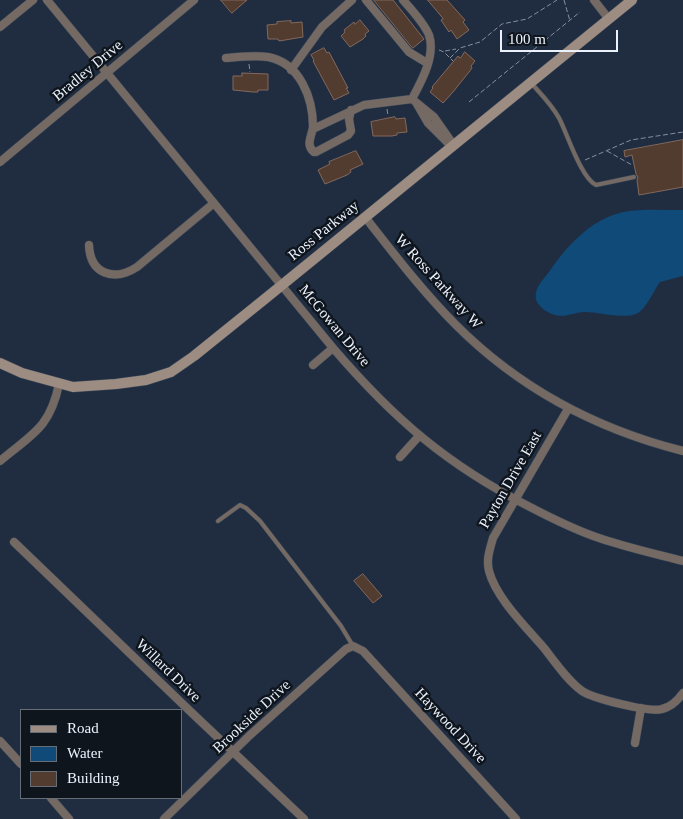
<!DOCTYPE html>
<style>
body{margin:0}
#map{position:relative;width:683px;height:819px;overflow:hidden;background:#202d40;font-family:"Times New Roman",serif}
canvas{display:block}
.legend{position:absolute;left:20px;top:709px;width:162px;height:90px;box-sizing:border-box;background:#0f151d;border:1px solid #676d76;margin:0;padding:6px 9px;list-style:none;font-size:15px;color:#ebf2fc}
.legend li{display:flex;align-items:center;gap:10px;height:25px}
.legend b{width:25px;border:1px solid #676d76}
.scale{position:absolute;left:500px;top:30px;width:118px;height:22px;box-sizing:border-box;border:2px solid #ebf2fc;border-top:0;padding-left:6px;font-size:15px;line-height:18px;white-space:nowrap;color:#ebf2fc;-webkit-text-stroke:4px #0f151d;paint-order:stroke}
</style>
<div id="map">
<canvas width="683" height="819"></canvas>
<ul class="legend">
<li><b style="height:6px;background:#9d8c81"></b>Road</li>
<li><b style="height:14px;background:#0f4a78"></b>Water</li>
<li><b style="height:14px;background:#523b2f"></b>Building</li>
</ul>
<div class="scale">100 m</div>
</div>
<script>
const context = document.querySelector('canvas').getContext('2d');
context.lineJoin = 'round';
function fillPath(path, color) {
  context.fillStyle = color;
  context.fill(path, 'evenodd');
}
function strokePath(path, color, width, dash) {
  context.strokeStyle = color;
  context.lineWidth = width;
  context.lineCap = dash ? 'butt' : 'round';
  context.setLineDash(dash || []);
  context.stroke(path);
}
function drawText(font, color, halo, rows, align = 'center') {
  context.font = font + ' "Times New Roman",serif';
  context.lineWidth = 5;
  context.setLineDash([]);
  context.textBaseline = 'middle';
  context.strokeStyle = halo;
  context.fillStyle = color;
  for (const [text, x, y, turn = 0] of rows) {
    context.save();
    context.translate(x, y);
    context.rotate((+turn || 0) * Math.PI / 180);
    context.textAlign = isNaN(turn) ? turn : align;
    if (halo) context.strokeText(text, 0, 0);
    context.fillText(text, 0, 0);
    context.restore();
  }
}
const water = new Path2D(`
 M 683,210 L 683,276 L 660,282 C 654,290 646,309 638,313 C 626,320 599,312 585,312 C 573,312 565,319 552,314 C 546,312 540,307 537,302 C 532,290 543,280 549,272 C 568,244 594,216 629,211 C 647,209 665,210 683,210 Z`);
const building = new Path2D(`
 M 221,0 L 247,0 L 232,13 Z
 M 374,0 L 393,0 L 424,39 L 413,48 Z
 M 428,0 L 447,0 L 465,20 L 463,22 L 469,30 L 457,39 L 451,30 L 449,32 L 441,20 L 443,19 Z
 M 360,20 L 369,31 L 365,34 L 366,36 L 363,39 L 350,47 L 341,36 L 345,32 L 344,30 L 354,22 L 355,24 Z
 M 291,21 L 291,23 L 302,22 L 303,37 L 279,41 L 278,39 L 268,39 L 267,25 L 277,24 L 277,22 Z
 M 324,48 L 327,53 L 329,52 L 348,88 L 346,88 L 349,93 L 334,100 L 313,61 L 314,60 L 311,55 Z
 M 465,52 L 475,61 L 471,66 L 472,68 L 469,72 L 453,92 L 443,103 L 430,92 L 433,88 L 432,87 L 458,56 L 460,58 Z
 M 242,73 L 268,74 L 268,90 L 258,90 L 258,92 L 253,92 L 233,90 L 233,76 L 242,76 Z
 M 395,117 L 396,119 L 405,118 L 407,132 L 397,133 L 397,135 L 392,136 L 373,136 L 371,122 Z
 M 683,140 L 683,187 L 639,195 L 637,180 L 638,177 L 636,174 L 632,155 L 625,157 L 624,151 Z
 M 356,151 L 363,164 L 350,170 L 351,172 L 347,175 L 325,184 L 318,170 L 330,164 L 329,162 Z
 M 363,574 L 382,596 L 373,603 L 354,581 Z`);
const path = new Path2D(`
 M 564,0 L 570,21
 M 439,50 L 444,52 L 453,61
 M 445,51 L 456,49
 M 450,58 L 460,48 L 480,42 L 502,24 L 527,19 L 557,0
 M 249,64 L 250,72
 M 469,102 L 580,12
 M 387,109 L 388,116
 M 607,151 L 632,165
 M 585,160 L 631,140 L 683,132`);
const lane = new Path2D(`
 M 532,84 C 541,94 552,105 559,118 C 567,133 581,178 596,185 L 634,177
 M 218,521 L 240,505 L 246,508 L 260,521 L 341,626 L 353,646`);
const street = new Path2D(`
 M 47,0 L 333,348 C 393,418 447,465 530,507 C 553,519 577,531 602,539 C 629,548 656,554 683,561
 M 366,0 L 409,52 L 427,63
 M 403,0 C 412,10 424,23 429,35 C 436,56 421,82 412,99
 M 594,0 L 608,18
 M 0,27 L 33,0
 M 226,58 C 240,57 254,55 268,57 C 300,63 313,98 313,127 C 312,136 305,145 314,152 L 316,152 L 348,135 L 351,131 L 349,119 L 351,110
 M 291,70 L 322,27 L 352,0
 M 417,104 L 428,123 L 451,146
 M 313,129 L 364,105 L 412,99 L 434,117 L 453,144
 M 0,162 L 194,0
 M 365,217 C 394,254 423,292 456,325 C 520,389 596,429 683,451
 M 89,245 C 90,274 114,282 137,267 L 214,203
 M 313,365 L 333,348
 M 568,409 L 493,538 C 490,549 486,559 489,571 C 496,598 526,627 544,648 C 555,662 567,680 582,691 C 592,698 650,713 662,709 C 671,707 678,700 683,693
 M 400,457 L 419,436
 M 0,461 C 32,434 50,428 59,384
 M 14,542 L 192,713 L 304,819
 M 0,741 L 21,764
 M 635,743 L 641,708
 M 51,798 L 69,819
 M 164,819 L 249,736 L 346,649 L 353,646 L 363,651 L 516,819`);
const secondary = new Path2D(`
 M 0,363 L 22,373 L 73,387 L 116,384 L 146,380 L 171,372 L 194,356 L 266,298 L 632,0`);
const streetNames = [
 ["Bradley Drive",88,71,-40],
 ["Ross Parkway",324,231,-39],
 ["W Ross Parkway W",438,282,48],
 ["McGowan Drive",334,326,50],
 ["Payton Drive East",511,480,-60],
 ["Willard Drive",168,671,44],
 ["Brookside Drive",252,717,-43],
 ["Haywood Drive",450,726,47]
];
fillPath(water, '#0f4a78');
fillPath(building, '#523b2f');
strokePath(building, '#83695c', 1);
strokePath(lane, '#3c495a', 5);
strokePath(street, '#3c495a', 9);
strokePath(secondary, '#3c495a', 11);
strokePath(path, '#858f9d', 1, [5, 2.5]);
strokePath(lane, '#756a63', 4);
strokePath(street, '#756a63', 8);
strokePath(secondary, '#9d8c81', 10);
drawText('15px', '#ebf2fc', '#0f151d', streetNames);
</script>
